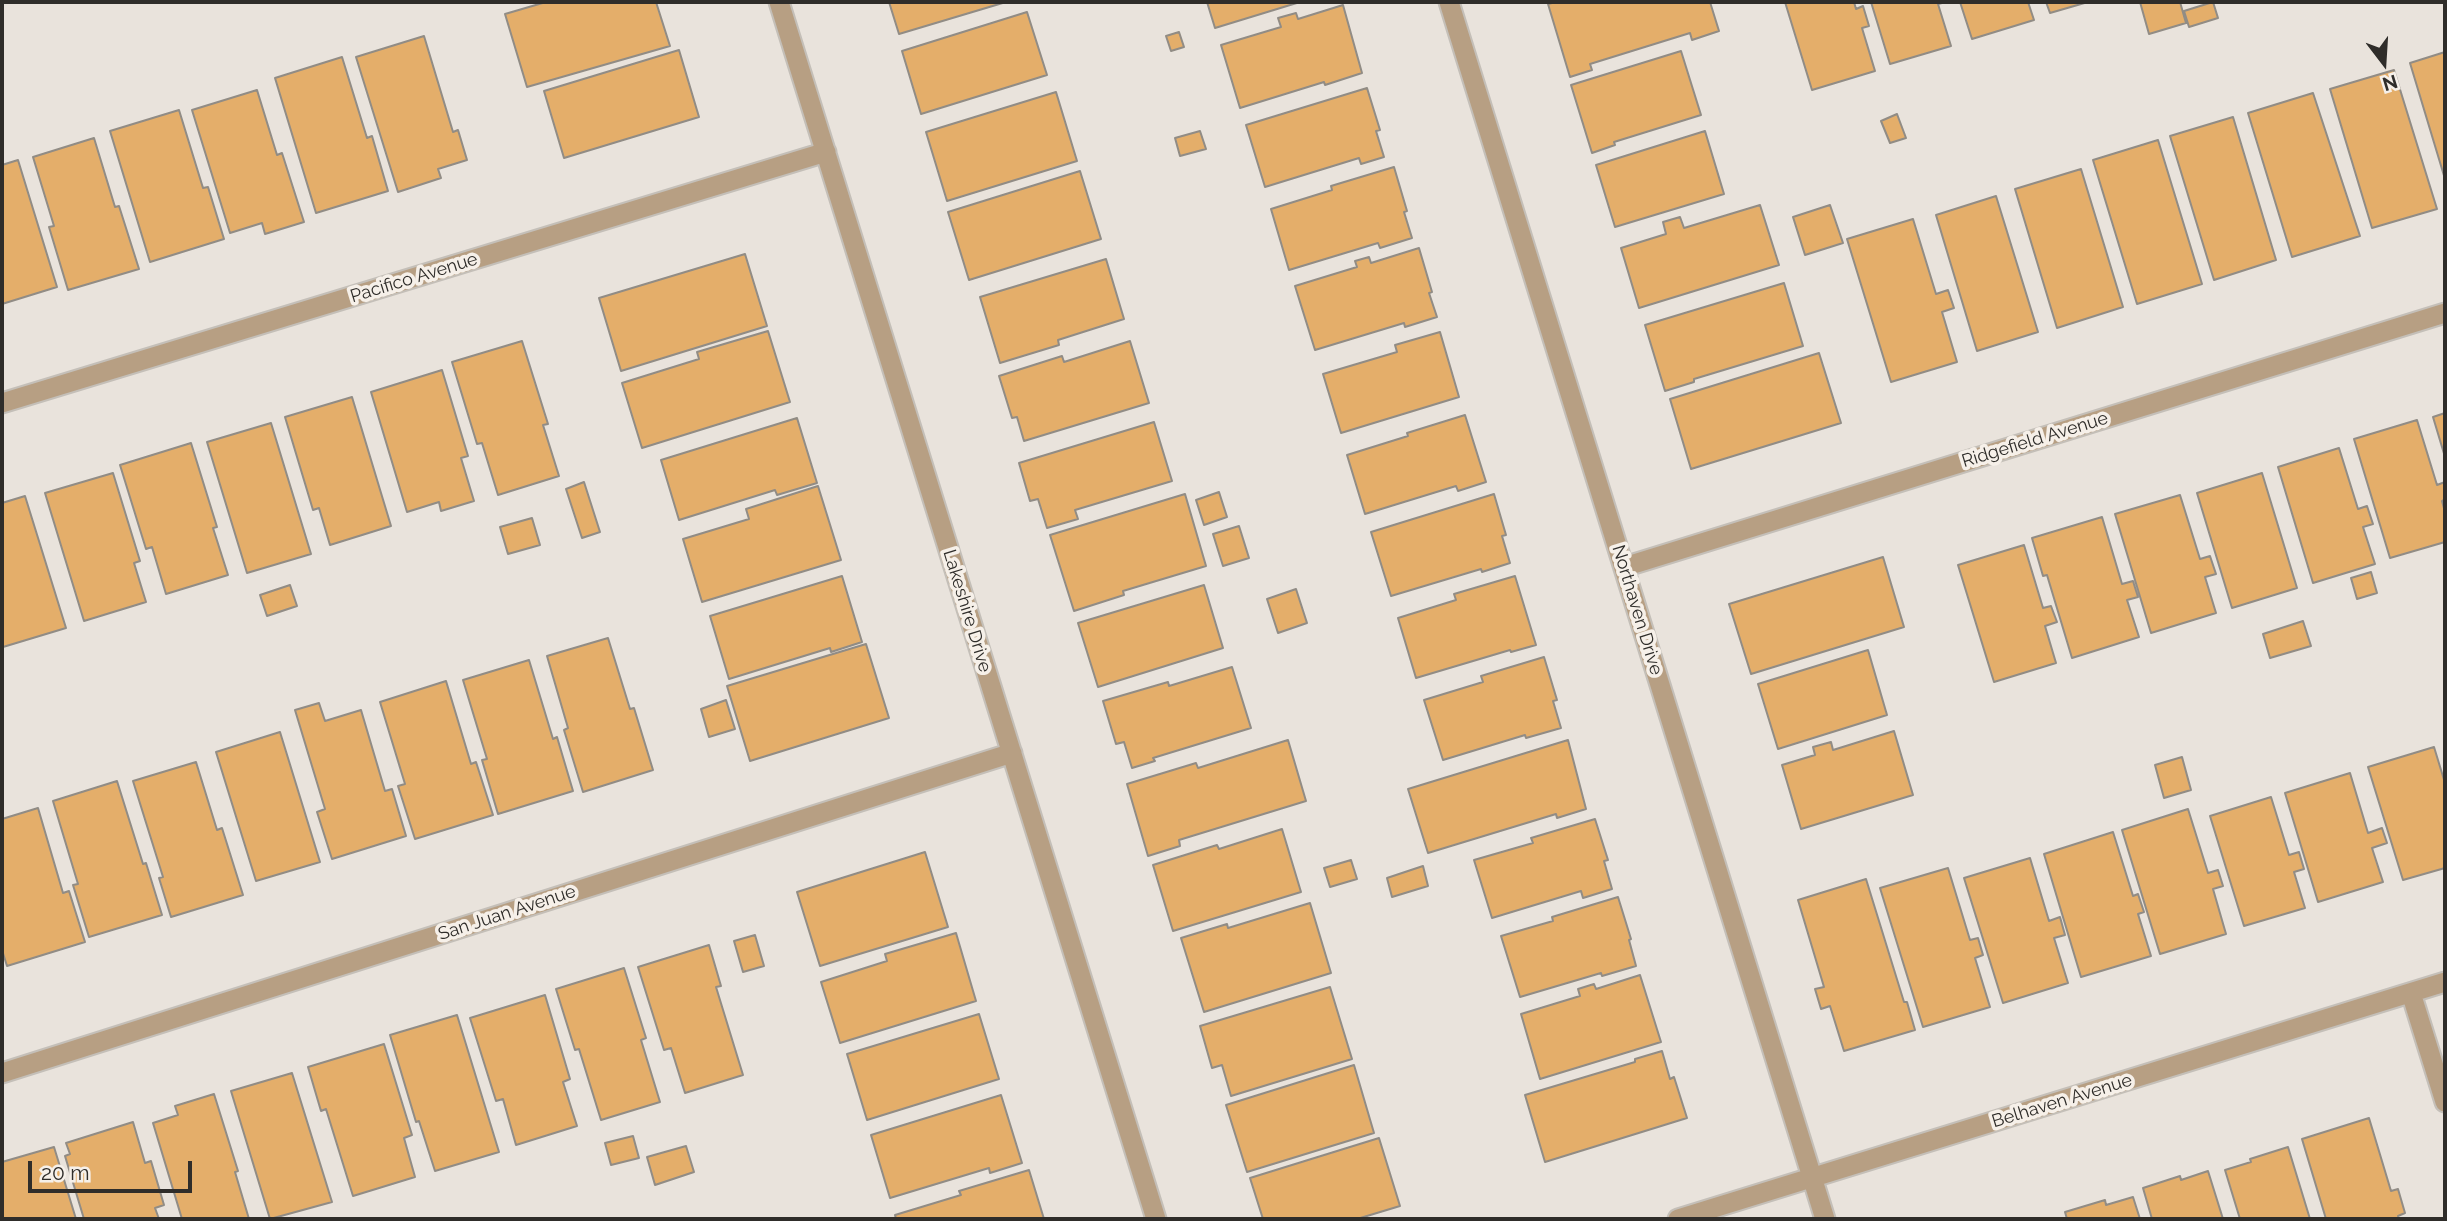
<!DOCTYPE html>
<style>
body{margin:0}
#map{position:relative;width:2447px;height:1221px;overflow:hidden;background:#e9e3dc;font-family:Raleway,sans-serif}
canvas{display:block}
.frame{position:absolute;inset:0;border:4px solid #2f2d2a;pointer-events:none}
.north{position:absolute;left:2349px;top:28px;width:70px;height:70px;-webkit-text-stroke:5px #f6f0e9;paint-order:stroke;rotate:163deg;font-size:19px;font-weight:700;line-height:28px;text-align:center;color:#2f2d2a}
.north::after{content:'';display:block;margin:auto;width:24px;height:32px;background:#2f2d2a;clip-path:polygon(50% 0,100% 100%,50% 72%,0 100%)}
.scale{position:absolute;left:28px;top:1161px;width:164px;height:32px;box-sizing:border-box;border:4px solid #2f2d2a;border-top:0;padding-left:9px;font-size:21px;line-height:24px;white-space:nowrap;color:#2f2d2a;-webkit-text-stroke:5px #f6f0e9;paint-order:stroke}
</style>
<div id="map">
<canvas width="2447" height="1221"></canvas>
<div class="frame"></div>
<div class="north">N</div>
<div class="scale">20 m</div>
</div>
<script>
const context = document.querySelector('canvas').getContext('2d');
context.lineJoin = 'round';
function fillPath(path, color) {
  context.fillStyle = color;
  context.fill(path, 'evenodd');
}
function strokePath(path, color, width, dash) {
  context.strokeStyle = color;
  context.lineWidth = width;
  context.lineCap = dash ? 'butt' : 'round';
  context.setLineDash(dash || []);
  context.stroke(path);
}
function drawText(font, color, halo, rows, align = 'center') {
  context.font = font + ' Raleway,sans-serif';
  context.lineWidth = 7;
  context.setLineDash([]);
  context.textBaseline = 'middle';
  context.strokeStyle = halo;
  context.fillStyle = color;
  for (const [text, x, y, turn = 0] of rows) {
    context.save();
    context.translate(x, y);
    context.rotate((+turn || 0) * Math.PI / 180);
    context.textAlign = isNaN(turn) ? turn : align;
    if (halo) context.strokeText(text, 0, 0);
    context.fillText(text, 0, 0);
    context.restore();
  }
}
const building = new Path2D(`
 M 546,2 L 656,2 L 670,46 L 527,87 L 505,14 Z
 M 889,2 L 1006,2 L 899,34 Z
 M 1207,2 L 1300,2 L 1215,28 Z
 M 1556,2 L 1710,2 L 1719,31 L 1692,40 L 1690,33 L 1590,64 L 1592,70 L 1570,77 L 1548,4 Z
 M 1785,2 L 1854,2 L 1856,9 L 1863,6 L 1869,26 L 1862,28 L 1875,71 L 1812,90 Z
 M 1871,2 L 1946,2 L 1938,4 L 1951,46 L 1890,64 Z
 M 1960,2 L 2028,2 L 2034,20 L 1972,39 Z
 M 2046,2 L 2088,2 L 2050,13 Z
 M 2140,2 L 2180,2 L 2186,23 L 2149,34 Z
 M 2213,2 L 2218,18 L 2189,27 L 2184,11 Z
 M 1343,5 L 1362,73 L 1325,85 L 1324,82 L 1240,108 L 1221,45 L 1281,27 L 1278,18 L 1296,13 L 1298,19 Z
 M 1027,12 L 1047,75 L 921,114 L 902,51 Z
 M 1179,32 L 1184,47 L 1171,51 L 1166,36 Z
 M 424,36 L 453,132 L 458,130 L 467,160 L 438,169 L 441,178 L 398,192 L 356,57 Z
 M 679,50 L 699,117 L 564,158 L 544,91 Z
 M 1681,51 L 1701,115 L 1614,142 L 1615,145 L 1592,153 L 1571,85 Z
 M 2445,52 L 2445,179 L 2410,63 Z
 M 342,57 L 367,138 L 372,136 L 388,191 L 316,213 L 275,78 Z
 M 2394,70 L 2437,209 L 2372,228 L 2330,89 Z
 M 1367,88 L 1380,130 L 1376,131 L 1384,157 L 1361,164 L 1359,158 L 1265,187 L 1246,125 Z
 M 257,90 L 277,155 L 282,153 L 304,222 L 265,234 L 262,223 L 230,233 L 192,110 Z
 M 1056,92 L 1077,161 L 947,201 L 926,132 Z
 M 2313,93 L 2360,236 L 2292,257 L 2248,113 Z
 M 179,110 L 203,188 L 208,187 L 224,239 L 150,262 L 110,131 Z
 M 1897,114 L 1906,138 L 1890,143 L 1881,121 Z
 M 2233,117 L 2276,260 L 2214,280 L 2170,136 Z
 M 1200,131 L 1206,149 L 1180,156 L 1175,138 Z
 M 1705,131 L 1724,194 L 1615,227 L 1596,165 Z
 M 94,138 L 115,207 L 119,206 L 139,269 L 68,290 L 49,227 L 54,226 L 33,157 Z
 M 2158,140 L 2202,284 L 2137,304 L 2093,160 Z
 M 18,160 L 57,287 L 2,304 L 2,165 Z
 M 1394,167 L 1407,211 L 1404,212 L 1412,238 L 1380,248 L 1378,243 L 1289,270 L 1271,209 L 1332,190 L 1331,186 Z
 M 2081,169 L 2123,307 L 2057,328 L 2015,189 Z
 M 1080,171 L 1101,239 L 969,280 L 948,212 Z
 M 1996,196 L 2038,332 L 1977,351 L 1936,215 Z
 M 1760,205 L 1779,265 L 1639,308 L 1621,248 L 1666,234 L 1663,222 L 1680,217 L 1684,228 Z
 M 1830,205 L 1843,243 L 1805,255 L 1793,217 Z
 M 1913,219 L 1936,294 L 1948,290 L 1954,308 L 1942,312 L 1957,362 L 1891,382 L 1847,239 Z
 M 1419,248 L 1432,292 L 1429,293 L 1437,317 L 1405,327 L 1404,323 L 1315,350 L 1295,286 L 1357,267 L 1355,261 L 1369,257 L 1371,263 Z
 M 745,254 L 767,326 L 621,371 L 599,298 Z
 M 1106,259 L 1124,319 L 1058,340 L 1059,345 L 1000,363 L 980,297 Z
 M 1784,283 L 1803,346 L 1694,379 L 1694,382 L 1665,391 L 1645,325 Z
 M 768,331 L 790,402 L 642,448 L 622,383 L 699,359 L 697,352 Z
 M 1440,332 L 1459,397 L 1341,433 L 1323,374 L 1397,352 L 1395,345 Z
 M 522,341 L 548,424 L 543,425 L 559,476 L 498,495 L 482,443 L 477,444 L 452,362 Z
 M 1130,341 L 1149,403 L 1024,441 L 1017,417 L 1012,418 L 999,376 L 1062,356 L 1064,362 Z
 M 1819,353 L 1841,423 L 1691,469 L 1670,399 Z
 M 442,370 L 468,456 L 461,458 L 474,501 L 441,511 L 439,502 L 407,512 L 371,392 Z
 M 352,397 L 391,526 L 330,545 L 319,508 L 313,510 L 285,417 Z
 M 2445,413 L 2445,457 L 2433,417 Z
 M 1465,415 L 1486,482 L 1458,491 L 1456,486 L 1365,514 L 1347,455 L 1408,436 L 1407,433 Z
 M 797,418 L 817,483 L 777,495 L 775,490 L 679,520 L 661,460 Z
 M 2417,420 L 2437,485 L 2445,482 L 2445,499 L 2442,501 L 2445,512 L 2445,542 L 2390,558 L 2354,439 Z
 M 1154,422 L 1172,481 L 1075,510 L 1078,519 L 1047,528 L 1038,499 L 1030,501 L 1019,463 Z
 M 271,423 L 311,554 L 247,573 L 207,442 Z
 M 191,443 L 217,527 L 213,528 L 228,575 L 166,594 L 152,547 L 146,549 L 120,465 Z
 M 2339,448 L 2358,509 L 2367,506 L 2373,524 L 2363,527 L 2375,564 L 2313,583 L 2278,467 Z
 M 113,473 L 140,561 L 134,563 L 146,602 L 84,621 L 45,493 Z
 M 2262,473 L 2297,588 L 2232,608 L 2197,493 Z
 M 584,482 L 600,532 L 582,538 L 566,489 Z
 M 818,486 L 841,560 L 702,602 L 683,539 L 749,519 L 746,509 Z
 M 1219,492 L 1227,517 L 1204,525 L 1196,500 Z
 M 1185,494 L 1206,566 L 1123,591 L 1124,595 L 1074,611 L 1050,535 Z
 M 1494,494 L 1506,535 L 1502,536 L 1510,563 L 1482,572 L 1481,569 L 1391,596 L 1371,532 Z
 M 2180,495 L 2200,559 L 2210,556 L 2216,574 L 2205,577 L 2216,613 L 2151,633 L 2115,514 Z
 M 25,496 L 66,628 L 3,647 L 2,503 Z
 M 2102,517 L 2122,584 L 2133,581 L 2138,597 L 2127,600 L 2139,637 L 2072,658 L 2047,575 L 2043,576 L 2032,538 Z
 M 532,518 L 540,545 L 508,554 L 500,527 Z
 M 1239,526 L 1249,558 L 1223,566 L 1213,534 Z
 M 2024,545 L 2043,608 L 2051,606 L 2057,622 L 2045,626 L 2056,663 L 1994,682 L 1958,565 Z
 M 1883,557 L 1904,627 L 1751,674 L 1729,604 Z
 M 2371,572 L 2377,593 L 2357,599 L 2351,578 Z
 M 842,576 L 862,642 L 831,652 L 830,648 L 729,679 L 710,616 Z
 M 1515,576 L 1536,645 L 1511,652 L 1510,650 L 1416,678 L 1398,618 L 1456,600 L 1454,594 Z
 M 290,585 L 297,606 L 267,616 L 260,595 Z
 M 1204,585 L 1223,648 L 1098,687 L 1078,623 Z
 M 1296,589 L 1307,623 L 1278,633 L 1267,599 Z
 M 2303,621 L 2311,646 L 2270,658 L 2263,634 Z
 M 608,638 L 630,709 L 634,708 L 653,770 L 583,792 L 564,730 L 568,728 L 547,656 Z
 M 866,644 L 889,718 L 750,761 L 727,686 Z
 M 1868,650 L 1887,715 L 1778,749 L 1758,684 Z
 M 1544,657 L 1557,700 L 1553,701 L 1561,728 L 1526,738 L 1525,735 L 1443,760 L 1424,700 L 1483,682 L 1481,676 Z
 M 529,660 L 553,739 L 557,737 L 573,791 L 498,814 L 482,760 L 487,759 L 463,680 Z
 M 1232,667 L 1251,728 L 1153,758 L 1155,761 L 1132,768 L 1124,742 L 1116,744 L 1103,701 L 1168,682 L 1169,686 Z
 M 446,681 L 471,764 L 476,762 L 493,815 L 415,839 L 398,786 L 405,784 L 380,702 Z
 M 726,700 L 735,729 L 709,737 L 701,709 Z
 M 319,703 L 325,721 L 361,710 L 385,791 L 392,789 L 406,836 L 332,859 L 317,812 L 325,809 L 295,710 Z
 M 1894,731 L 1913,795 L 1801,829 L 1782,765 L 1815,755 L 1813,747 L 1831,742 L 1833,750 Z
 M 280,732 L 320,862 L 256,881 L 216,752 Z
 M 1288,740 L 1306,801 L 1179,840 L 1180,846 L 1148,856 L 1127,784 L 1196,763 L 1198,768 Z
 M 1568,740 L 1586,809 L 1557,818 L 1556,814 L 1428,853 L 1408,789 Z
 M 2434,747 L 2445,783 L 2445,868 L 2403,880 L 2368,767 Z
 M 2182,757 L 2191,790 L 2164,798 L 2155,765 Z
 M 196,762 L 217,830 L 222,828 L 243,895 L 171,917 L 159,878 L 163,877 L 133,781 Z
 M 2350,773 L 2368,833 L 2382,828 L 2387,843 L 2372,848 L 2383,882 L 2318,902 L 2285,793 Z
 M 117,781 L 143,864 L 146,863 L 162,915 L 89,937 L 73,885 L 78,884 L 53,801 Z
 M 2271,797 L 2289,855 L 2299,852 L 2304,869 L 2294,872 L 2305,908 L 2244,926 L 2210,816 Z
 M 38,808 L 63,893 L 69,891 L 85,942 L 7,966 L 2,950 L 2,819 Z
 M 2188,809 L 2208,873 L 2218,870 L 2223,886 L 2213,889 L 2226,934 L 2160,954 L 2122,830 Z
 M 1595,819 L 1608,860 L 1604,861 L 1612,889 L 1583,898 L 1581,891 L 1492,918 L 1474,860 L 1533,843 L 1531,838 Z
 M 1282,829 L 1301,892 L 1173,931 L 1153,865 L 1217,845 L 1219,849 Z
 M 2113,832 L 2133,896 L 2138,894 L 2144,912 L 2138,914 L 2151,956 L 2081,977 L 2044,854 Z
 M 925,852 L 948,927 L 820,966 L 797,892 Z
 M 2030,858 L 2049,921 L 2060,917 L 2065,935 L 2054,938 L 2068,983 L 2003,1003 L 1964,878 Z
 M 1351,860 L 1357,879 L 1330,887 L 1324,868 Z
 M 1423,866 L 1428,886 L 1392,897 L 1387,878 Z
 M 1948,868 L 1970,940 L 1978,938 L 1983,955 L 1975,958 L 1990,1007 L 1923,1027 L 1880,888 Z
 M 1866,879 L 1904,1002 L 1907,1002 L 1915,1030 L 1844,1051 L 1830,1006 L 1821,1009 L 1815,989 L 1824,987 L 1798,900 Z
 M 1618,897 L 1631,939 L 1629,940 L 1636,966 L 1602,976 L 1601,973 L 1520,997 L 1501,936 L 1553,921 L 1552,917 Z
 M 1310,903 L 1331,973 L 1204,1012 L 1181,938 L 1227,924 L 1228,928 Z
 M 956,933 L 976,1001 L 840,1043 L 821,982 L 887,961 L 885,954 Z
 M 755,935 L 764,966 L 743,972 L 734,941 Z
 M 709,945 L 721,986 L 716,987 L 743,1075 L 685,1093 L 671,1048 L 664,1050 L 638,967 Z
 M 624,968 L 646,1038 L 641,1040 L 660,1102 L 601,1120 L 579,1049 L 575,1050 L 556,989 Z
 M 1640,975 L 1661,1042 L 1540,1079 L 1521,1014 L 1580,996 L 1578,989 L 1594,984 L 1596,989 Z
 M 1330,987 L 1352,1059 L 1231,1096 L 1222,1065 L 1212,1068 L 1200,1026 Z
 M 545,995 L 570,1079 L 563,1082 L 577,1126 L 516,1145 L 503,1099 L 496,1101 L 470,1018 Z
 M 979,1014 L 999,1079 L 867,1120 L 847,1054 Z
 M 457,1015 L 499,1152 L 435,1171 L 419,1121 L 416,1122 L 390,1035 Z
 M 384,1044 L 412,1135 L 404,1138 L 415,1177 L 353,1196 L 326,1109 L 321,1111 L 308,1067 Z
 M 1662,1051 L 1670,1079 L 1674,1077 L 1687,1118 L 1545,1162 L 1525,1095 L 1635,1062 L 1635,1059 Z
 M 1354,1065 L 1374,1133 L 1247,1172 L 1226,1105 Z
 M 292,1073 L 332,1202 L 270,1219 L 231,1091 Z
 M 214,1094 L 238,1171 L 235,1172 L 249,1219 L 182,1219 L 153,1123 L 178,1115 L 175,1106 Z
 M 1001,1095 L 1022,1163 L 990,1173 L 989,1168 L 890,1198 L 871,1135 Z
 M 2369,1118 L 2391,1191 L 2398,1189 L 2405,1213 L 2398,1216 L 2399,1219 L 2326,1219 L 2302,1139 Z
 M 133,1122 L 145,1163 L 151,1161 L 164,1205 L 155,1208 L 159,1219 L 84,1219 L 65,1156 L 70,1154 L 66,1143 Z
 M 633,1136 L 639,1158 L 611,1165 L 605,1143 Z
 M 1379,1138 L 1400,1206 L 1357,1219 L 1263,1219 L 1250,1178 Z
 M 686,1146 L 694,1172 L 655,1185 L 647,1157 Z
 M 54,1147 L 76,1219 L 3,1219 L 2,1162 Z
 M 2288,1147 L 2310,1219 L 2240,1219 L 2225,1170 L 2251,1162 L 2250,1159 Z
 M 1029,1170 L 1044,1219 L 896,1219 L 895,1215 L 961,1195 L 959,1191 Z
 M 2208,1171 L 2223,1219 L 2152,1219 L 2143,1188 L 2180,1176 L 2181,1180 Z
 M 2133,1197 L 2140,1219 L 2067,1219 L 2065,1212 L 2105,1200 L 2106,1205 Z`);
const minor = new Path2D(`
 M 779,2 L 1156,1219
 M 1449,2 L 1825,1219
 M 2,403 L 826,152
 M 1624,567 L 2445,313
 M 2411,993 L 2445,1102
 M 2,1073 L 1012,753
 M 1678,1219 L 2445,982`);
const streetNames = [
 ["Pacifico Avenue",414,278,-17],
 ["Ridgefield Avenue",2035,440,-17],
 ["Northaven Drive",1637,610,73],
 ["Lakeshire Drive",967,611,73],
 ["San Juan Avenue",507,913,-18],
 ["Belhaven Avenue",2062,1101,-17]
];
fillPath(building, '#e4ae6a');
strokePath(building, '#918c85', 2);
strokePath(minor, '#c4bfb8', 23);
strokePath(minor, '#b79f83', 19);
drawText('18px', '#2f2d2a', '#f6f0e9', streetNames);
</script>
